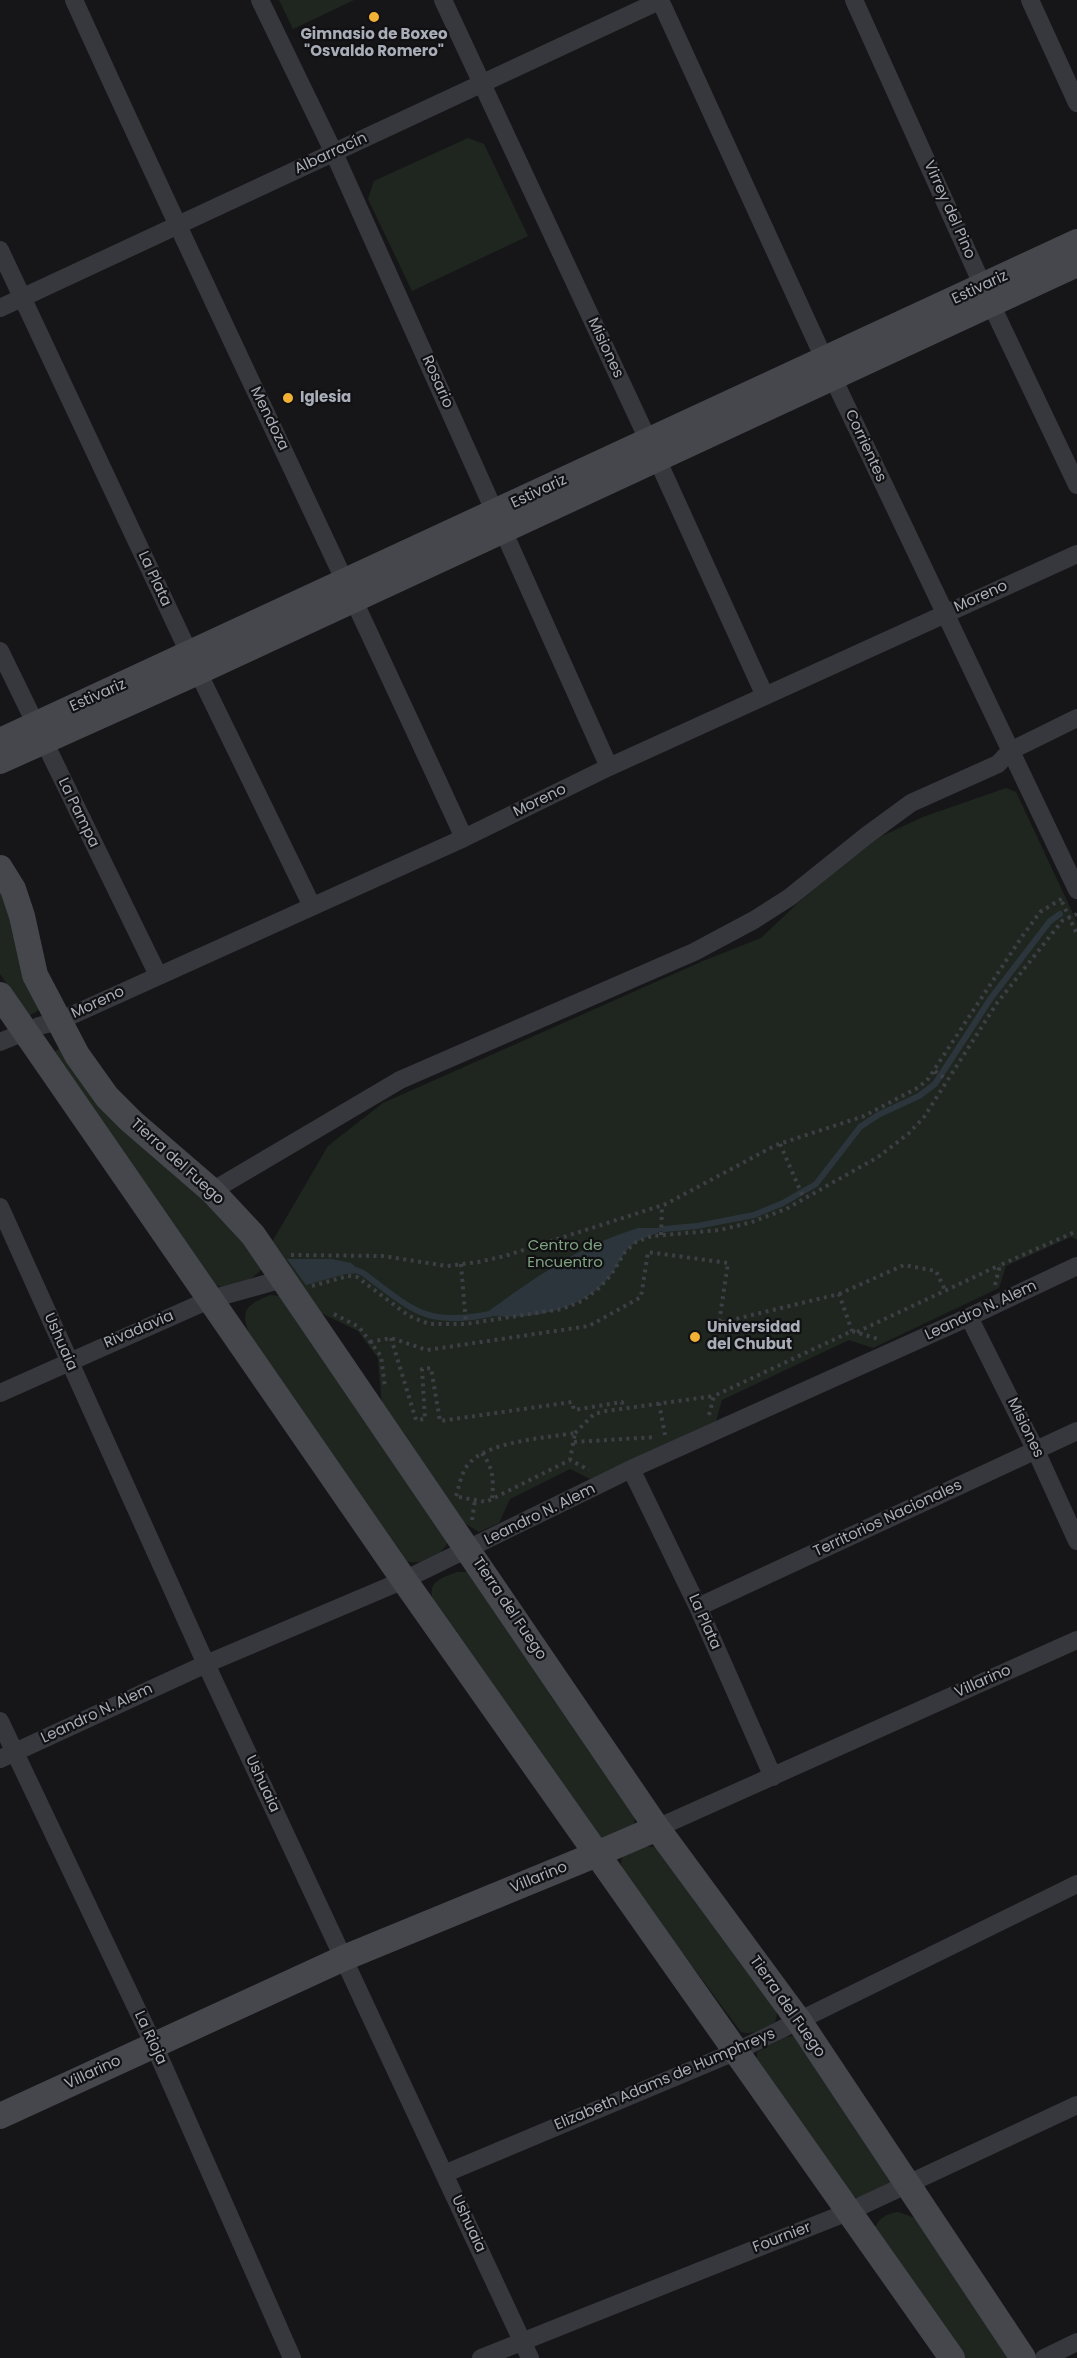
<!DOCTYPE html>
<meta charset="utf-8">
<style>
body{margin:0}
canvas{display:block;background:#161618}
</style>
<canvas width="1077" height="2358"></canvas>
<script>
const context = document.querySelector('canvas').getContext('2d');
context.lineJoin = 'round';
function fillPath(path, color) {
  context.fillStyle = color;
  context.fill(path, 'evenodd');
}
function strokePath(path, color, width, dash) {
  context.strokeStyle = color;
  context.lineWidth = width;
  context.lineCap = dash ? 'butt' : 'round';
  context.setLineDash(dash || []);
  context.stroke(path);
}
function drawText(font, color, halo, rows, align = 'center') {
  context.font = font + ' Poppins,sans-serif';
  context.lineWidth = 4.5;
  context.setLineDash([]);
  context.textBaseline = 'middle';
  context.strokeStyle = halo;
  context.fillStyle = color;
  for (const [text, x, y, turn = 0] of rows) {
    context.save();
    context.translate(x, y);
    context.rotate((+turn || 0) * Math.PI / 180);
    context.textAlign = isNaN(turn) ? turn : align;
    if (halo) context.strokeText(text, 0, 0);
    context.fillText(text, 0, 0);
    context.restore();
  }
}
const green = new Path2D(`
 M 279,0 L 354,0 L 293,29 Z
 M 468,138 L 484,144 L 528,236 L 412,291 L 368,199 L 374,181 Z
 M 1006,788 L 1016,792 L 1077,922 L 1077,1240 L 1071,1237 L 1006,1266 L 999,1288 L 873,1348 L 849,1340 L 722,1400 L 716,1421 L 590,1479 L 570,1469 L 510,1499 L 499,1523 L 479,1532 L 461,1521 L 382,1406 L 378,1358 L 358,1331 L 319,1312 L 272,1242 L 328,1146 L 383,1103 L 703,961 L 761,938 L 799,902 L 859,851 L 882,836 L 923,817 Z
 M 0,888 L 39,1010 L 29,1016 L 0,974 Z
 M 60,1049 L 259,1259 L 261,1270 C 249,1282 230,1293 214,1284 L 53,1052 Z
 M 270,1295 L 280,1296 L 448,1542 C 441,1557 419,1567 403,1560 L 249,1333 C 239,1308 250,1304 270,1295 Z
 M 457,1572 L 467,1572 L 477,1578 L 636,1811 L 634,1824 L 622,1835 L 596,1840 L 434,1604 C 426,1582 439,1579 457,1572 Z
 M 643,1846 L 656,1847 L 775,2006 L 777,2015 L 775,2022 C 764,2028 753,2036 741,2032 L 624,1874 L 621,1864 L 622,1857 Z
 M 794,2036 L 896,2183 L 858,2198 L 849,2194 L 757,2059 L 757,2052 L 786,2037 Z
 M 898,2212 L 918,2219 L 1006,2351 L 1007,2358 L 963,2358 L 873,2231 C 879,2218 885,2214 898,2212 Z`);
const water = new Path2D(`
 M 638,1228 L 669,1228 C 658,1233 645,1237 635,1243 C 622,1251 619,1265 610,1276 C 582,1312 526,1321 483,1315 C 535,1278 576,1247 638,1228 Z
 M 287,1259 L 332,1259 L 351,1263 L 363,1273 L 346,1274 L 306,1285 Z`);
const stream = new Path2D(`
 M 664,1229 L 697,1226 L 754,1215 L 783,1203 L 816,1184 L 860,1127 L 878,1115 L 919,1096 L 935,1084 L 991,998 L 1050,921 L 1060,914
 M 356,1270 L 363,1273 C 413,1310 425,1327 490,1314`);
const path = new Path2D(`
 M 1062,902 L 1077,934
 M 935,1071 L 947,1080
 M 780,1144 L 804,1199
 M 661,1235 L 662,1206
 M 291,1255 L 383,1256 L 447,1266 L 478,1262 L 505,1256 L 666,1204 L 776,1145 L 864,1116 L 919,1087 L 928,1079 L 1021,938 L 1040,912 L 1063,898
 M 461,1264 L 466,1324
 M 995,1285 L 1000,1265 L 1077,1231
 M 312,1286 L 348,1276 L 357,1277 L 409,1316 L 429,1324 L 466,1324 L 562,1309 L 582,1301 L 599,1288 L 611,1275 L 625,1252 L 636,1242 L 652,1236 L 720,1230 L 752,1222 L 786,1209 L 878,1157 L 908,1134 L 924,1117 L 997,1003 L 1062,921 L 1077,914
 M 839,1294 L 904,1265 L 936,1271 L 945,1290
 M 334,1314 L 359,1327 L 381,1356 L 385,1388
 M 857,1332 L 1000,1265
 M 391,1338 L 416,1420 L 425,1419 L 422,1369 L 431,1368 L 440,1421 L 572,1402 L 574,1410 L 622,1402 L 623,1408
 M 370,1342 L 391,1338 L 427,1350 L 589,1326 L 641,1297 L 648,1252 L 728,1263 L 719,1323 L 839,1294 L 852,1331
 M 659,1403 L 665,1435
 M 709,1415 L 714,1396 L 852,1331 L 878,1339
 M 575,1433 L 594,1414 L 606,1411 L 714,1396
 M 574,1442 L 656,1437
 M 482,1453 C 493,1468 494,1479 492,1498
 M 456,1496 C 459,1487 461,1474 467,1466 C 485,1441 546,1438 575,1433 L 570,1460
 M 459,1497 L 486,1502 L 570,1460 L 589,1470
 M 472,1520 L 475,1500`);
const street = new Path2D(`
 M 74,0 C 201,280 336,558 464,838
 M 260,0 L 334,153 L 609,767
 M 443,0 L 657,459 L 765,696
 M 660,0 L 833,378 L 1077,890
 M 854,0 L 991,304 L 1077,485
 M 1030,0 L 1077,103
 M 0,250 L 198,672 L 312,906
 M 0,308 L 661,0
 M 0,651 L 158,975
 M 0,1042 L 39,1026 L 59,1021 L 464,838 L 609,767 L 1077,554
 M 212,1191 L 400,1080 L 694,952 L 754,920 L 790,897 L 866,836 L 911,803 L 998,764 L 1010,751 L 1077,718
 M 0,1207 L 206,1664 L 530,2358
 M 969,1317 L 1036,1451 L 1077,1541
 M 0,1393 L 211,1299 L 283,1279
 M 631,1469 L 698,1607 L 773,1777
 M 698,1607 L 1077,1431
 M 0,1721 L 154,2045 L 292,2358
 M 0,1759 L 206,1664 L 404,1580 L 631,1469 L 969,1317 L 1077,1266
 M 657,1828 L 1077,1640
 M 444,2174 L 737,2051 L 1077,1884
 M 481,2358 L 848,2212 L 1077,2105
 M 1044,2358 L 1077,2342`);
const secondary = new Path2D(`
 M 0,741 L 1077,242
 M 0,761 L 198,672 L 1077,264
 M 0,868 L 13,889 L 22,916 L 35,975 L 77,1055 L 107,1097 L 131,1121 L 212,1191 L 253,1235 L 657,1828 L 799,2021 L 1023,2358
 M 0,995 L 404,1580 L 952,2358
 M 0,2116 L 344,1958 L 597,1854 L 657,1828`);
const markers = [
 [374,17,6,"#f2b134"],
 [288,398,6,"#f2b134"],
 [695,1337,6,"#f2b134"]
];
const poiNames = [
 ["Gimnasio de Boxeo",374,35,"center"],
 ["\"Osvaldo Romero\"",374,52,"center"],
 ["Iglesia",300,398],
 ["Universidad",707,1328],
 ["del Chubut",707,1345]
];
const streetNames = [
 ["Albarracín",331,154,-25],
 ["Virrey del Pino",949,210,66],
 ["Estivariz",980,288,-25],
 ["Misiones",605,348,65],
 ["Rosario",437,382,66],
 ["Mendoza",269,419,64],
 ["Corrientes",865,446,65],
 ["Estivariz",539,492,-25],
 ["La Plata",154,579,65],
 ["Moreno",981,597,-24],
 ["Estivariz",98,696,-24],
 ["Moreno",540,801,-26],
 ["La Pampa",78,813,64],
 ["Moreno",98,1003,-25],
 ["Tierra del Fuego",177,1162,42],
 ["Leandro N. Alem",981,1311,-25],
 ["Rivadavia",139,1330,-23],
 ["Ushuaia",60,1342,66],
 ["Misiones",1025,1428,64],
 ["Leandro N. Alem",540,1515,-26],
 ["Territorios Nacionales",888,1519,-25],
 ["Tierra del Fuego",509,1609,56],
 ["La Plata",704,1622,66],
 ["Villarino",983,1682,-24],
 ["Leandro N. Alem",97,1714,-25],
 ["Ushuaia",262,1784,65],
 ["Villarino",539,1878,-22],
 ["Tierra del Fuego",787,2007,55],
 ["La Rioja",150,2038,65],
 ["Villarino",93,2073,-25],
 ["Elizabeth Adams de Humphreys",665,2080,-23],
 ["Ushuaia",468,2224,65],
 ["Fournier",782,2238,-21]
];
const parkNames = [
 ["Centro de",565,1246],
 ["Encuentro",565,1263]
];
fillPath(green, '#1e261f');
fillPath(water, '#2c353c');
strokePath(stream, '#2c353c', 6);
strokePath(path, '#3d3f44', 4, [3, 4.5]);
strokePath(street, '#37383d', 18);
strokePath(secondary, '#45474d', 26);
for (const [x, y, r, color] of markers) {
  const dot = new Path2D();
  dot.arc(x, y, r, 0, 2 * Math.PI);
  context.fillStyle = color;
  context.fill(dot);
  strokePath(dot, '#111113', 2);
}
drawText('bold 15px', '#a8adb8', '#111113', poiNames, 'left');
drawText('15px', '#a8adb8', '#111113', streetNames);
drawText('15px', '#7fa381', '#111113', parkNames);
</script>
